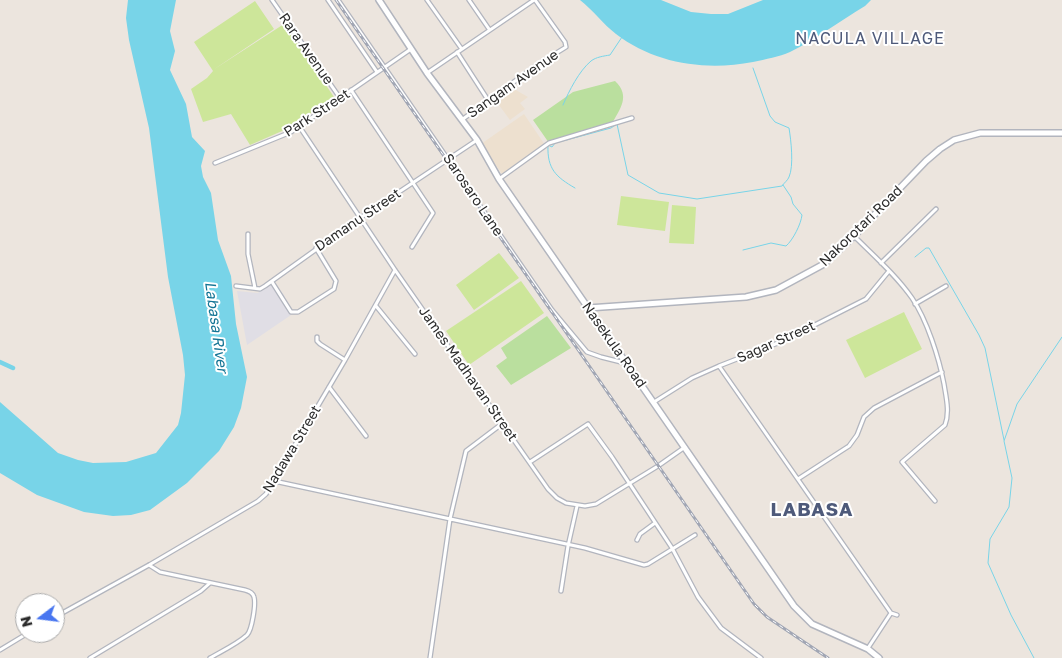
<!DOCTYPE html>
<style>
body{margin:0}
#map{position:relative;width:1062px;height:658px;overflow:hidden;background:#ece5de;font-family:"Golos Text",sans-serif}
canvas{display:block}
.north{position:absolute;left:15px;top:593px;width:50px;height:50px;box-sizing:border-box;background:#fff;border:1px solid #aaa;border-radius:50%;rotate:255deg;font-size:14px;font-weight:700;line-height:20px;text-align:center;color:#2b2b2b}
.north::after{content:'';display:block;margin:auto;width:18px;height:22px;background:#4876f0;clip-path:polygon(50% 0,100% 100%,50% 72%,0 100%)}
</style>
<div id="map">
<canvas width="1062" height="658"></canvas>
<div class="north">N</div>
</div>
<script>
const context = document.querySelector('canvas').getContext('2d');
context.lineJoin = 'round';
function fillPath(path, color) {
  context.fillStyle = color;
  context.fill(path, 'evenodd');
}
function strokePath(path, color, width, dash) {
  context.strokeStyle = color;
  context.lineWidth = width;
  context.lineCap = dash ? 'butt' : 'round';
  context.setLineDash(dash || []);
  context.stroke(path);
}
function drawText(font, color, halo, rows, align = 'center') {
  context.font = font + ' "Golos Text",sans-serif';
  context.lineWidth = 4;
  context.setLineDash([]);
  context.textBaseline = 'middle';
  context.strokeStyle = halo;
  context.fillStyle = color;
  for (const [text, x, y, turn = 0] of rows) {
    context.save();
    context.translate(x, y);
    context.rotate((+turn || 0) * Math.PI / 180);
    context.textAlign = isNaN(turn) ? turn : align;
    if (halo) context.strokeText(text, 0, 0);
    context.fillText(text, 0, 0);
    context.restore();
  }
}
const industrial = new Path2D(`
 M 270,279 L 284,295 L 291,315 L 247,345 L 237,291 L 258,293 Z`);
const education = new Path2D(`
 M 514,89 L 528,97 L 520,103 L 525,109 L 510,120 L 496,101 Z
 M 524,114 L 545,145 L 502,174 L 481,144 Z`);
const green = new Path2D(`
 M 615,81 C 631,96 620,109 611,125 L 549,143 L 533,120 L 573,92 Z
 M 547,316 L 571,348 L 511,385 L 496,366 L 507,358 L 501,348 Z`);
const pitch = new Path2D(`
 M 255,1 L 274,29 L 213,70 L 284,24 L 334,97 L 289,128 L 250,145 L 231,114 L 203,122 L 191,89 L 207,78 L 213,71 L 194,42 Z
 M 621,196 L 669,202 L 665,231 L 617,225 Z
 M 672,205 L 696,207 L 694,244 L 669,243 Z
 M 499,253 L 519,278 L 474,310 L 456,285 Z
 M 521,281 L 544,313 L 469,365 L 446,331 Z
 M 904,312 L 922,349 L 865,378 L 846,340 Z`);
const water = new Path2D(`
 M 128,0 L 176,0 L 170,31 L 175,51 L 170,70 L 186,104 L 192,137 L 205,151 L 201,166 L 203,177 L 211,193 L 218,240 L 231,276 L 236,324 L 247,377 L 241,408 L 234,427 L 219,451 L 187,483 L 150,510 L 131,515 L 113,516 L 84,512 L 37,495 L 0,473 L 0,402 L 58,453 L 78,460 L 93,463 L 126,462 L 156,453 L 178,425 L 181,413 L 185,375 L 183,355 L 168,277 L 149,128 L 129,40 L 126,18 Z
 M 580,0 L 661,0 L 691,12 L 711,14 L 728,14 L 763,0 L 871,0 L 865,6 C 840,21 816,39 790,52 C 779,57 766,59 753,62 C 706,71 655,64 616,34 C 603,24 593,10 580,0 Z`);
const stream = new Path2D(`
 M 563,105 C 569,91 579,71 591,61 C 596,57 604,56 610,55 L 622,37
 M 575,188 C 556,177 547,169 548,145 L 552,147 L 555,143 L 611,128 L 617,124 L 628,175 L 659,193 L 697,199 L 782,186 C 784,183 788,180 789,177 C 794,166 791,140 789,128 L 775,122 L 770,116 L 753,68
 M 743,250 L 771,243 L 786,246 C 793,240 801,224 802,215 L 793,204 L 791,197 L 783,185
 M 915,257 L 926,248 L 929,248 L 979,335 L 985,348 L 1004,440
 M 1034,658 L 1011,615 L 988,563 L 990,539 L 1009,507 L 1012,478 L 1004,441 L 1017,404 L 1062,337`);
const canal = new Path2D(`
 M 0,362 L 13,368`);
const street = new Path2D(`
 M 272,0 L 340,98
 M 328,0 L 377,72
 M 338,0 L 552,310 L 587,352 L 601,357 L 625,363
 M 427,0 L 461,48
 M 469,0 L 489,29
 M 457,52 L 488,100
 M 427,73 L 534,0
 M 351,90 L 433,213 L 412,247
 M 463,119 L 537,65 L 566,47 L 565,42 L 535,0
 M 299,126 L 395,270 L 548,489 L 557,498 L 566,503 L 585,506 L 596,504 L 658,466 L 685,447
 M 215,163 L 291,132 L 411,49
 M 499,179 L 549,143 L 632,118
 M 248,234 L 248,254 L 255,288
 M 854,236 C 874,256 896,275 912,298 C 927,320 939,358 944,384 C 946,397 950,412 945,425 L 902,462 L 935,501
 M 881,263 L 936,209
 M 272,282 L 291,312 L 298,312 L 334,289 L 336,281 L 316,248
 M 236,286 L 260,289 L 265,286 L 360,218 L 477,140
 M 915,304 L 946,286
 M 376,306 L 415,354
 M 317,337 L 317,341 L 320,344 L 345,360
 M 719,366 L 891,613 L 897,615
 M 329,387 L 366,436
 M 654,402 L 692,378 L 719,366 L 783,341 L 866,299 L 889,271
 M 530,462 L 588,424 L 612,457 L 672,548 L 698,597 L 721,628 L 761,658
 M 798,479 L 849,446 L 857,435 L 864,417 L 874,408 L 942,372
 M 274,481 L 585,548 L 644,565 L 648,564 L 695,535
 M 637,540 L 640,534 L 655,523
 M 149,565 L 160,572 L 245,590 C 249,591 253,593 254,597 C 256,604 252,630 247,635 C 237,644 222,651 210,658
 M 561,591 L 568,546 L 577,506
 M 55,617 L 149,565 L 258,501 L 266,494 L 345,360 L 395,270
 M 868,648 L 891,613
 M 0,650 L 28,633
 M 90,658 L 201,591 L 210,583
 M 430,658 L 450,519 L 466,451 L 503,423`);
const secondary = new Path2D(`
 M 379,0 L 427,73 L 477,140 L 499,179 L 794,606 L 812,624 L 868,649 L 879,658
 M 588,308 L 746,297 L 776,290 L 824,264 L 854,236 L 926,161 L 940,149 L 954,140 L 980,133 L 1062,133`);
const rail = new Path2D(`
 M 336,0 L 754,604 L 767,617 L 828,658`);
const streetNames = [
 ["Rara Avenue",306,49,55],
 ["Sangam Avenue",513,84,-35],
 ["Park Street",317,113,-33],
 ["Sarosaro Lane",473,195,56],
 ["Damanu Street",358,220,-34],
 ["Nakorotari Road",861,226,-44],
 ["Sagar Street",776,342,-24],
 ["Nasekula Road",614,345,55],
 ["James Madhavan Street",468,374,55],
 ["Nadawa Street",292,449,-59]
];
const waterNames = [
 ["Labasa River",216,327,82]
];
const quarterNames = [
 ["NACULA VILLAGE",870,39]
];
const districtNames = [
 ["LABASA",812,510]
];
fillPath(industrial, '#e0dee5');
fillPath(education, '#ede0cf');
fillPath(green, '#badf9e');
fillPath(pitch, '#cde69a');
fillPath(water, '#78d4e8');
strokePath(stream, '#78d4e8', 1);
strokePath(canal, '#78d4e8', 4.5);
strokePath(street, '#b2b5be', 5.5);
strokePath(secondary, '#b2b5be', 8);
strokePath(street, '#fff', 3);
strokePath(secondary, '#fff', 5);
strokePath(rail, '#a1a6b4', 3);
strokePath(rail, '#fff', 1, [4]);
drawText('14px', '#2b2b2b', '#fff', streetNames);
drawText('italic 15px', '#157595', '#fff', waterNames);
context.letterSpacing = '1px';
drawText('16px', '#4e5a7a', '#fff', quarterNames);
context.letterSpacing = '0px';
context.letterSpacing = '1px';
drawText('bold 19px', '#4e5a7a', '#fff', districtNames);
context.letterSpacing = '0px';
</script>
